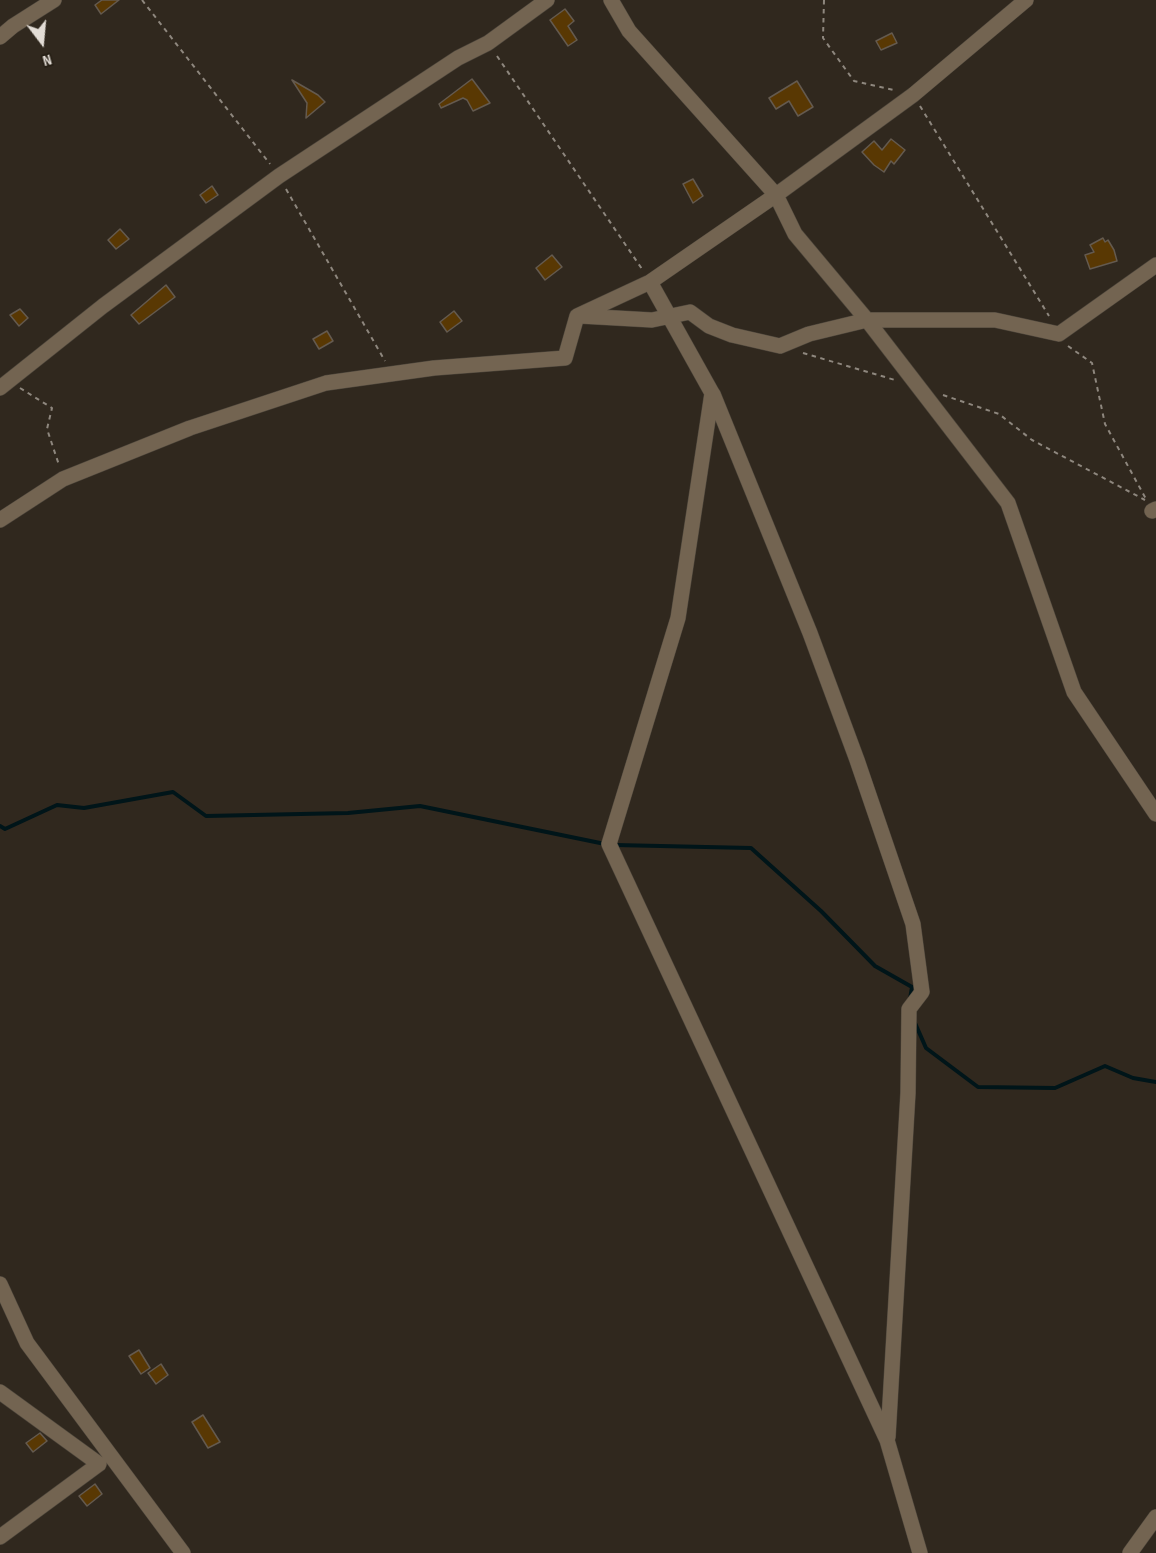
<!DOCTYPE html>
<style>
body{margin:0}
#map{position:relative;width:1156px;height:1553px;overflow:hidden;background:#30281e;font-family:"Sofia Sans Condensed",sans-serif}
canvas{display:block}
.north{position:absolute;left:12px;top:12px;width:60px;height:60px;-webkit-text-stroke:4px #261f15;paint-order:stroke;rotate:164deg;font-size:16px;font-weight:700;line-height:24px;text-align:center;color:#e2dcd5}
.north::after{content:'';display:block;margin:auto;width:21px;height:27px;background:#e2dcd5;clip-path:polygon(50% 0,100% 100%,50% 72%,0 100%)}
</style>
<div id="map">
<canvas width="1156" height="1553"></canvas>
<div class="north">N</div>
</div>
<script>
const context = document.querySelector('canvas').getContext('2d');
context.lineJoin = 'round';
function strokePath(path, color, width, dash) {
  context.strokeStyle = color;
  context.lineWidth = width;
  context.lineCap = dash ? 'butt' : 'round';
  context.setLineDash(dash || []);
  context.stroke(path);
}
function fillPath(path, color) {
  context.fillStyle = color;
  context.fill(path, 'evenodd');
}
const stream = new Path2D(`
 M 0,826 L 5,829 L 57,805 L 84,808 L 173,792 L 206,816 L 348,813 L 420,806 L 605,844
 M 615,845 L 751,848 L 821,911 L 875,966 L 912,987 L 910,999
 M 915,1023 L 926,1048 L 978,1087 L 1055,1088 L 1105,1066 L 1133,1078 L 1156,1082`);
const building = new Path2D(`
 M 102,0 L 119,0 L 101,14 L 95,5 Z
 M 565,9 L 574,21 L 568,26 L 577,40 L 568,46 L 550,20 Z
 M 892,33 L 897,43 L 881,50 L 876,41 Z
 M 472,79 L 490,103 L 473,111 L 467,100 L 463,98 L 441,108 L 439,104 Z
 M 292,80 L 318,95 L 325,102 L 306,118 L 307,103 Z
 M 797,81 L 813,107 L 798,116 L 789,101 L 776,109 L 769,98 Z
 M 891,139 L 905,150 L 894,164 L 891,161 L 884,172 L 874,165 L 862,152 L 874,141 L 882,150 Z
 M 693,179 L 703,196 L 693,203 L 683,184 Z
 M 212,186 L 218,195 L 206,203 L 200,195 Z
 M 120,229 L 129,239 L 116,249 L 108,240 Z
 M 1103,238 L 1105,242 L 1108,240 L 1114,250 L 1117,261 L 1090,269 L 1085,255 L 1094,252 L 1090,245 Z
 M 552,255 L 562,267 L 545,280 L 536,268 Z
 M 166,285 L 175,297 L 139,324 L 131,315 Z
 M 20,309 L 28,318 L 19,326 L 10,315 Z
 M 454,311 L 462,321 L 447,332 L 440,322 Z
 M 327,331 L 333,341 L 319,349 L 313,339 Z
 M 139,1350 L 150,1368 L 141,1374 L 129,1356 Z
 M 161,1364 L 168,1375 L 156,1384 L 148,1373 Z
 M 203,1415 L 220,1442 L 208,1448 L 192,1422 Z
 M 40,1433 L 47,1441 L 33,1452 L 26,1443 Z
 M 95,1484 L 102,1494 L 87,1506 L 79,1496 Z`);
const path = new Path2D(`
 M 142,0 L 270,164
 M 824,0 L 823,38 L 854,81 L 894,90
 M 497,56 L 642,269
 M 920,106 L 1049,316
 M 286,189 L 385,361
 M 1068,346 L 1092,363 L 1105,424 L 1146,499
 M 803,353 L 895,380
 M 20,388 L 52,408 L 47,429 L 59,465
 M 943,395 L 999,414 L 1032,440 L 1145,500`);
const minor = new Path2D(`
 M 611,0 L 629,31 L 776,195 L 795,234 L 867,320 L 1008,503 L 1074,692 L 1156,814
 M 0,37 L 13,26 L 54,0
 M 650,282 L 712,393 L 678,618 L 609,844 L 887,1440 L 920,1553
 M 580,316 L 652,320 L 690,312 L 709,326 L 732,335 L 780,346 L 809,334 L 867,320 L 995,320 L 1059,334 L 1156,265
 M 0,388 L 103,306 L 279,176 L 458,58 L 488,43 L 547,0
 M 713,394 L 810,633 L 857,760 L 913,924 L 922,992 L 909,1009 L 908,1093 L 888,1437
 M 1152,511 L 1156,509
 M 0,520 L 63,479 L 190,428 L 326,383 L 434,368 L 565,358 L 577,316 L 650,282 L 776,195 L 913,95 L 1026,0
 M 0,1284 L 27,1343 L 183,1553
 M 0,1392 L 99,1464 L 0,1537
 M 1130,1553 L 1156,1517`);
strokePath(stream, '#001519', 4);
fillPath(building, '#593803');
strokePath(building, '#645a4f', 1.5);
strokePath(minor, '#4c453b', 16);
strokePath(path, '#8e877e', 2, [4.5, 4.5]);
strokePath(minor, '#736451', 15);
</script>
